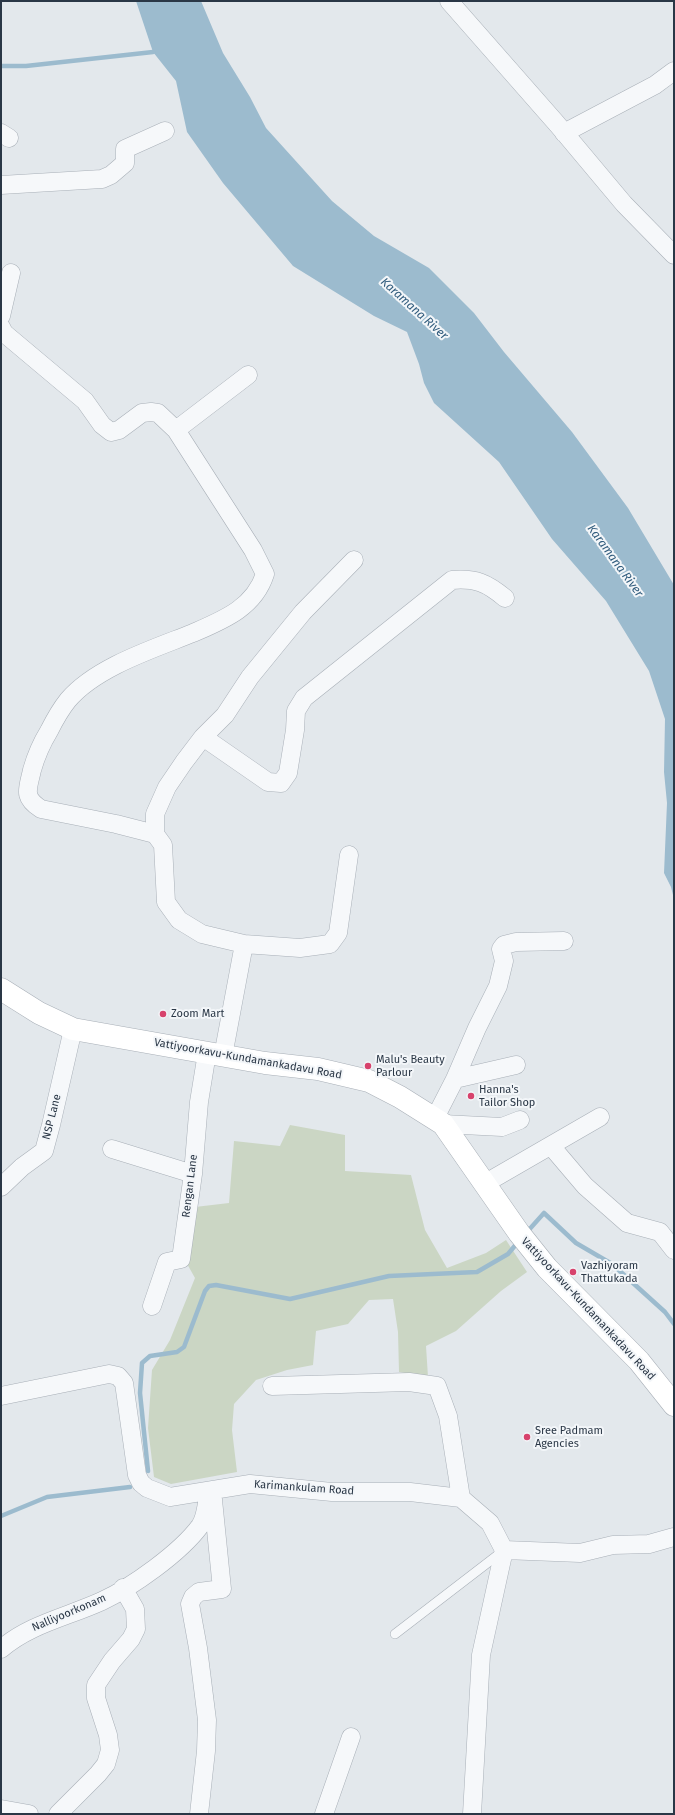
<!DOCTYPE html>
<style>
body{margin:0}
#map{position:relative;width:675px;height:1815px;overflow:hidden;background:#e3e8ec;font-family:"Fira Sans",sans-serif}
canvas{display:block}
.frame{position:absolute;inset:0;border:2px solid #2a3746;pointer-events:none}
</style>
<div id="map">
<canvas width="675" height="1815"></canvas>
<div class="frame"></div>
</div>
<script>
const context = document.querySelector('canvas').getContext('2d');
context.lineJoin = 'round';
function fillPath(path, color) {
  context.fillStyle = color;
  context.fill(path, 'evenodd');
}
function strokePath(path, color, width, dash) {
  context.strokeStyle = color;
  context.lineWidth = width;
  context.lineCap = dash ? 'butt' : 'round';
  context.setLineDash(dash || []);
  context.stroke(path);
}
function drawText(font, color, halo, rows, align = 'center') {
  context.font = font + ' "Fira Sans",sans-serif';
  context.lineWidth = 4;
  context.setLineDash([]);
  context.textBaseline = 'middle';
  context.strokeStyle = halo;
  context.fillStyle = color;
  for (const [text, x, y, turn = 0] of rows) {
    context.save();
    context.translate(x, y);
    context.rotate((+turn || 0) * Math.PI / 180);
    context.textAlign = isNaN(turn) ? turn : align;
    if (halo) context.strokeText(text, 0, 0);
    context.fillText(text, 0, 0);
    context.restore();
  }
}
const green = new Path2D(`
 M 290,1125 L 345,1135 L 345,1171 L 411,1175 L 425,1230 L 447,1268 L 486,1253 L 506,1240 L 527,1272 L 501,1291 L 456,1331 L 426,1346 L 428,1377 L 399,1372 L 398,1332 L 393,1299 L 369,1300 L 348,1324 L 316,1331 L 313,1365 L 287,1370 L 256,1380 L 234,1404 L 232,1430 L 237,1472 L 171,1484 L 154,1477 L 148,1428 L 152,1370 L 170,1340 L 195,1278 L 186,1262 L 195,1207 L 229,1203 L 234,1141 L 280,1146 Z`);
const water = new Path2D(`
 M 136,1 L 201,1 L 223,53 L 250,97 L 266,128 L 332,201 L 374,236 L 429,268 L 474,313 L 504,352 L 572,432 L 628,508 L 674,585 L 674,899 L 671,887 L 664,873 L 667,803 L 664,772 L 665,719 L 649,671 L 606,601 L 552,539 L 499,462 L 434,403 L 424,383 L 419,364 L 407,332 L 374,316 L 293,266 L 223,183 L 187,132 L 176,81 L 153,52 Z`);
const stream = new Path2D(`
 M 1,66 L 26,66 L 153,52
 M 527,1232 L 544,1213 L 576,1243 L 612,1264 L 665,1312 L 674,1324
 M 148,1471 L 140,1393 L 142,1363 L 150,1356 L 177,1352 L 184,1347 L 205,1291 L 209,1286 L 216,1285 L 290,1299 L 389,1276 L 477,1272 L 508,1254 L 518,1242
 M 1,1516 L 47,1497 L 130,1487`);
const lane = new Path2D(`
 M 395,1634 L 503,1551`);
const street = new Path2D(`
 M 449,1 L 557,124 L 624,204 L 674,255
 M 1,133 L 9,138
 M 564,133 L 655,85 L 674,71
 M 1,185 L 102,179 L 111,175 L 125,163 L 125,149 L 165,131
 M 1,316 L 11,273
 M 1,327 L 4,333 L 85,401 L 102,425 L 111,432 L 119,430 L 142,413 L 151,412 L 158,413 L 176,430 L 253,550 L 265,574 C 254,608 223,620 193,633 C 153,649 96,667 68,700 C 60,710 54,721 49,731 C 41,744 36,756 32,770 C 28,789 22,797 41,809 L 116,824 L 155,834
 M 176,430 L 248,375
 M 203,737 L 268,782 L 281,783 L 288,773 L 295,730 L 296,711 L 304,698 L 452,580 C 476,578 487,583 505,598
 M 155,834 L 155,814 L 167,787 L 184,762 L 203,737 L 225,715 L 250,677 L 303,612 L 354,560
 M 155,834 L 163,845 L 166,902 L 179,920 L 202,934 L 244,944 L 223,1056
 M 244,944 L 300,948 L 330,944 L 338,933 L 349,855
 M 455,1079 L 516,1065
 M 435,1118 L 455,1079 L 477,1028 L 498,986 L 504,961 L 501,949 L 504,945 L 516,942 L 564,941
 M 443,1124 L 502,1127 L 520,1120
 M 551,1146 L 585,1186 L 627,1223 L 660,1232 L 674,1250
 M 112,1149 L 193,1174
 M 484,1184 L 600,1117
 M 1,1187 L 22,1167 L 44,1151 L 51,1125 L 73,1029
 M 152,1306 L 167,1262 L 181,1259 L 193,1174 L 199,1102 L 207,1053
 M 272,1386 L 409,1382 L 437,1386 L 448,1416 L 461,1498
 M 1,1396 L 109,1374 L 118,1376 L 124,1383 L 137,1475 L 141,1483 L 147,1488 L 170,1497 L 250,1484 L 332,1492 L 410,1492 L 461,1498 L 490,1523 L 504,1550 L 580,1553 L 613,1545 L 649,1544 L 674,1537
 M 1,1649 C 30,1624 67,1617 102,1601 C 132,1587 180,1553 200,1526 C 206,1517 206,1507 208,1497
 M 1,1809 L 29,1814
 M 58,1814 L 98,1774 L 106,1764 L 110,1750 L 108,1735 L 96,1698 L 96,1685 L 112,1661 L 131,1639 L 136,1629 L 135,1609 L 123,1588
 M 199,1814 L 206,1751 L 207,1720 L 198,1648 L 190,1604 L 193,1597 L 199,1592 L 222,1589 L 212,1490
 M 324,1814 L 351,1737
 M 472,1814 L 481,1655 L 504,1550`);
const secondary = new Path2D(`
 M 1,989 L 39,1013 L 73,1029 L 265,1063 L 318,1069 L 369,1081 L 400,1097 L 443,1124 L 519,1233 L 547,1268 L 639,1361 L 674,1405`);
const markers = [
 [163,1014,4,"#d7426c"],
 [368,1066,4,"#d7426c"],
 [471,1096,4,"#d7426c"],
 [573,1272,4,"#d7426c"],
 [527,1437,4,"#d7426c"]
];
const poiNames = [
 ["Zoom Mart",171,1014],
 ["Malu's Beauty",376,1060],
 ["Parlour",376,1073],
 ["Hanna's",479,1090],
 ["Tailor Shop",479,1103],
 ["Vazhiyoram",581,1266],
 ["Thattukada",581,1279],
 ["Sree Padmam",535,1431],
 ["Agencies",535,1444]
];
const streetNames = [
 ["Vattiyoorkavu-Kundamankadavu Road",248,1059,10],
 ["NSP Lane",52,1117,-76],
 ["Rengan Lane",190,1186,-83],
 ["Vattiyoorkavu-Kundamankadavu Road",588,1309,47],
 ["Karimankulam Road",304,1488,4],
 ["Nalliyoorkonam",69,1613,-23]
];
const waterNames = [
 ["Karamana River",414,309,42],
 ["Karamana River",615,561,54]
];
fillPath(green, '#cbd6c4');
fillPath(water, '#9cbbce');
strokePath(stream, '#9cbbce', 4.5);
strokePath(lane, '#a8afb7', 10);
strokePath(street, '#a8afb7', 19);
strokePath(secondary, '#a8afb7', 23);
strokePath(lane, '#f6f8fa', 9);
strokePath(street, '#f6f8fa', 18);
strokePath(secondary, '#fff', 22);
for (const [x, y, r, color] of markers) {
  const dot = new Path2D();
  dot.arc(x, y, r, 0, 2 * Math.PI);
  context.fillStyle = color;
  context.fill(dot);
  strokePath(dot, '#f3f6f9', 1.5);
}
drawText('11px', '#2a3746', '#f3f6f9', poiNames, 'left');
drawText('11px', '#2a3746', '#f3f6f9', streetNames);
drawText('italic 12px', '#315c7d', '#f3f6f9', waterNames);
</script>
